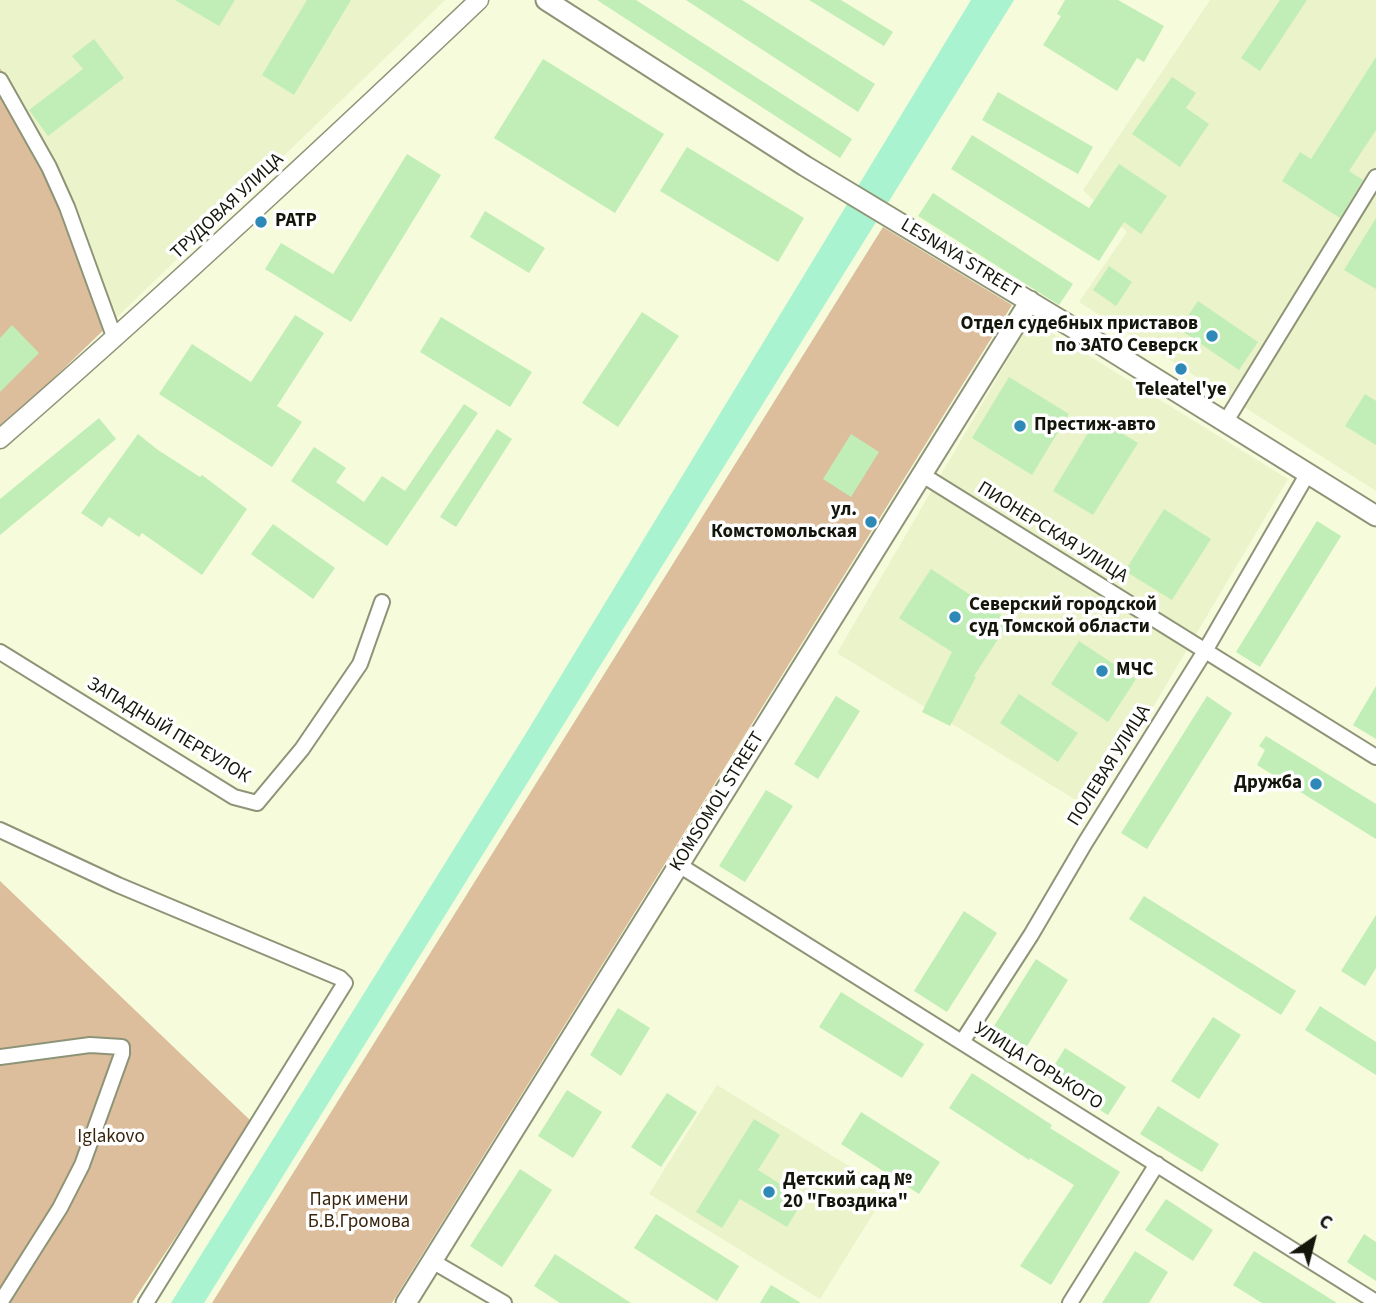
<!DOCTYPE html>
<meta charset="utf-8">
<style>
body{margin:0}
#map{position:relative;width:1376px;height:1303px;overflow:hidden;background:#f5fbdb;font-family:"Source Sans 3",sans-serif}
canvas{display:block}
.north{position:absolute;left:1278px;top:1205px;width:70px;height:70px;-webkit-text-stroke:5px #fff;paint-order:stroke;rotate:35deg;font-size:19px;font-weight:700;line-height:28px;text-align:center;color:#14160b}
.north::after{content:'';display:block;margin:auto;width:24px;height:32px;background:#14160b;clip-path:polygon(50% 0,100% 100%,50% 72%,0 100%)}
</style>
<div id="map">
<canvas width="1376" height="1303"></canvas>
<div class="north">С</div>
</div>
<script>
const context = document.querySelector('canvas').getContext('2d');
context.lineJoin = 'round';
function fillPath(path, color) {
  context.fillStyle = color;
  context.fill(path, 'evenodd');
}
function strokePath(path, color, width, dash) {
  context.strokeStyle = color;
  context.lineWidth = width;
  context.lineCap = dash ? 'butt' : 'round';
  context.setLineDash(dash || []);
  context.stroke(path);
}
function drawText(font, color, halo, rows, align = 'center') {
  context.font = font + ' "Source Sans 3",sans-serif';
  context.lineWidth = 7;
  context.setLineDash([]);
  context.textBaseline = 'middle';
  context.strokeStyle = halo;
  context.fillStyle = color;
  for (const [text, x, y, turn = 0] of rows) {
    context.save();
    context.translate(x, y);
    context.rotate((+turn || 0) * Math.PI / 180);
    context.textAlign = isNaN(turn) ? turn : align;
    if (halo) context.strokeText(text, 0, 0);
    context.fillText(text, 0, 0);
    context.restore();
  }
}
const built = new Path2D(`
 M 0,0 L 445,0 L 114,320 L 52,159 L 0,68 Z
 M 1210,0 L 1376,0 L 1376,491 L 1079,302 L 1127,232 L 1083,190 Z
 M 1031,320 L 1288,479 L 1092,810 L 837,653 Z
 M 717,1085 L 888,1190 L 820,1299 L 649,1194 Z`);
const green = new Path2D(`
 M 0,68 L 52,159 L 114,320 L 0,430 Z
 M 883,227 L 1012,305 L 392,1303 L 212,1303 Z
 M 0,881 L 252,1122 L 132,1303 L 0,1303 Z`);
const water = new Path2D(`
 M 971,0 L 1014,0 L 204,1303 L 171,1303 L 525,735 Z`);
const building = new Path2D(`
 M 175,0 L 235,0 L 219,26 Z
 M 307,0 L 351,0 L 294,95 L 262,75 Z
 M 597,0 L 636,0 L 852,139 L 840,158 Z
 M 686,0 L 742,0 L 875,84 L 858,112 Z
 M 809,0 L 841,0 L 893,32 L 884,46 Z
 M 1065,0 L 1118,0 L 1164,26 L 1144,62 L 1137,58 L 1117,91 L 1043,45 L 1061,16 L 1057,14 Z
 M 1280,0 L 1307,0 L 1260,71 L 1241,58 Z
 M 94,39 L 124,78 L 48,136 L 29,110 L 83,69 L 72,56 Z
 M 1376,57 L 1376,130 L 1349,171 L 1363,180 L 1340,218 L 1282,181 L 1300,152 L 1311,159 Z
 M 543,59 L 664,134 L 615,213 L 494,138 Z
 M 1172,77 L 1196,93 L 1186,108 L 1209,124 L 1180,167 L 1132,134 Z
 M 998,92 L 1093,147 L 1078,174 L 982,120 Z
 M 972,135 L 1089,208 L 1119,164 L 1167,196 L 1141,234 L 1124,222 L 1099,261 L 951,169 Z
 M 687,147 L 804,218 L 778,262 L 660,191 Z
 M 407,154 L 441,175 L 351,322 L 265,269 L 281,243 L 333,274 Z
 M 933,193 L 1073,284 L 1059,305 L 918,216 Z
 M 485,211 L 545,248 L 529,273 L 470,237 Z
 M 1376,218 L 1376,289 L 1344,270 Z
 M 1109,266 L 1132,282 L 1116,306 L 1093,290 Z
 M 1198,301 L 1258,342 L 1239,370 L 1179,329 Z
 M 642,312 L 679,336 L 618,427 L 582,403 Z
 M 295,315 L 324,333 L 277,406 L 302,422 L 272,467 L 159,394 L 192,344 L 251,382 Z
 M 441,317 L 532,372 L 510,407 L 420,352 Z
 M 12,325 L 39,353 L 0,392 L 0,338 Z
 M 1009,377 L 1069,414 L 1032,475 L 972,438 Z
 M 1365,394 L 1376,401 L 1376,445 L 1345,426 Z
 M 464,404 L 478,413 L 387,546 L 291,481 L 314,447 L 346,468 L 336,482 L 364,502 L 382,476 L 405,491 Z
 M 99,418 L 116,439 L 0,535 L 0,499 Z
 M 1097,418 L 1138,443 L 1093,515 L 1053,491 Z
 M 497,429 L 512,439 L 456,527 L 440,517 Z
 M 138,434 L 158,450 L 200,477 L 202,475 L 247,509 L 202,575 L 142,533 L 139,537 L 109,517 L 102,527 L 81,513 Z
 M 851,434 L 879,452 L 851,497 L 823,479 Z
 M 1164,509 L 1211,539 L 1172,600 L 1125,571 Z
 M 1317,521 L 1341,536 L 1260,667 L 1236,652 Z
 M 273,524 L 335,568 L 313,599 L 251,554 Z
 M 931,569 L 1010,621 L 974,676 L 976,677 L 950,726 L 922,712 L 952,652 L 899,618 Z
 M 1079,641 L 1136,679 L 1108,722 L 1051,684 Z
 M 1376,686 L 1376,739 L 1353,725 Z
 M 1019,694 L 1078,733 L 1058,762 L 1000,723 Z
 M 836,696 L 860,711 L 818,779 L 794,764 Z
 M 1207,696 L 1232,713 L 1147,849 L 1121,833 Z
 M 1266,736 L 1376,804 L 1376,839 L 1257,765 L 1265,750 L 1259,746 Z
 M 766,790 L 793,806 L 745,882 L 719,866 Z
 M 1144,896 L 1296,991 L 1281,1015 L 1129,919 Z
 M 964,911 L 997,933 L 947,1012 L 914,991 Z
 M 1376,915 L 1376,968 L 1365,986 L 1341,971 Z
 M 1036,959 L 1068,980 L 1019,1059 L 986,1039 Z
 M 841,992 L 924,1044 L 902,1078 L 819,1027 Z
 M 1320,1006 L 1376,1042 L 1376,1075 L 1305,1030 Z
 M 618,1008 L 650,1028 L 621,1076 L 590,1055 Z
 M 1213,1017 L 1241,1035 L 1199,1099 L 1171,1081 Z
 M 1065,1048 L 1126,1087 L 1108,1115 L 1047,1077 Z
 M 972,1073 L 1052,1125 L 1050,1128 L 1120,1172 L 1051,1285 L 1020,1266 L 1074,1185 L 1030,1158 L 1029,1160 L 949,1108 Z
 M 567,1090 L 602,1112 L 573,1158 L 538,1136 Z
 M 667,1093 L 697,1112 L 661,1167 L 631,1147 Z
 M 1158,1106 L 1219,1144 L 1202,1172 L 1140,1134 Z
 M 861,1112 L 940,1162 L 919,1194 L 841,1144 Z
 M 754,1119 L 780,1135 L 758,1170 L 804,1199 L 787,1227 L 740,1199 L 722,1228 L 696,1212 Z
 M 520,1169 L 552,1190 L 502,1267 L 470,1246 Z
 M 1166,1199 L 1213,1230 L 1193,1261 L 1145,1230 Z
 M 656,1214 L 739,1266 L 717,1301 L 634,1248 Z
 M 1364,1234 L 1376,1242 L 1376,1281 L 1347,1262 Z
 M 1135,1251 L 1168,1272 L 1149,1303 L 1102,1303 Z
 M 1254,1251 L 1337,1303 L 1262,1303 L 1233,1285 Z
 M 555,1254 L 631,1303 L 560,1303 L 534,1286 Z
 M 771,1285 L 801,1303 L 760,1303 Z`);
const minor = new Path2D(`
 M 0,80 L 49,167 L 67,207 L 115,339
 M 1226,421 L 1376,177
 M 921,474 L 1376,757
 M 0,652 L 234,797 L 257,803 L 302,749 L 360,664 L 382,602
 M 0,830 L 118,885 L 340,978 L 345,983 L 146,1303
 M 679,865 L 1376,1302
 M 962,1042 L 1031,935 L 1085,843 L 1205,651 L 1308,473
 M 0,1057 L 90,1045 L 122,1047 L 122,1054 L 82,1165 L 60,1208 L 0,1303
 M 432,1261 L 504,1303
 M 1070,1303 L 1157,1164`);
const tertiary = new Path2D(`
 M 0,439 C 163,297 322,149 479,0`);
const secondary = new Path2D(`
 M 546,0 L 805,166 L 1105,347 L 1376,516
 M 406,1303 L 1030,301`);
const markers = [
 [261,222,7,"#2e89b6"],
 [1212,336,7,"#2e89b6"],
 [1181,369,7,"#2e89b6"],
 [1020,426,7,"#2e89b6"],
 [871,522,7,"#2e89b6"],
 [955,617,7,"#2e89b6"],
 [1102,671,7,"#2e89b6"],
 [1316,784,7,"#2e89b6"],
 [769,1192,7,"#2e89b6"]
];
const streetNames = [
 ["ТРУДОВАЯ УЛИЦА",228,207,-43],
 ["LESNAYA STREET",960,259,31],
 ["ПИОНЕРСКАЯ УЛИЦА",1052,533,32],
 ["ЗАПАДНЫЙ ПЕРЕУЛОК",168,731,31],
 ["ПОЛЕВАЯ УЛИЦА",1110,766,-58],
 ["KOMSOMOL STREET",718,802,-58],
 ["УЛИЦА ГОРЬКОГО",1038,1067,32]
];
const poiNames = [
 ["PATP",275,222],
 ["Отдел судебных приставов",1198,325,"right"],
 ["по ЗАТО Северск",1198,347,"right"],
 ["Teleatel'ye",1181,391,"center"],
 ["Престиж-авто",1034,426],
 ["ул.",857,511,"right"],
 ["Комстомольская",857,533,"right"],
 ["Северский городской",969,606],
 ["суд Томской области",969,628],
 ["МЧС",1116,671],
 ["Дружба",1302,784,"right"],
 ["Детский сад №",783,1181],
 ["20 \"Гвоздика\"",783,1203]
];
const parkNames = [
 ["Iglakovo",111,1138],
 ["Парк имени",359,1201],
 ["Б.В.Громова",359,1223]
];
fillPath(built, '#ebf3cb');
fillPath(green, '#dcbd9c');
fillPath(water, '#a9f3d0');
fillPath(building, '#c1eeb7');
strokePath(minor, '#8e9477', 18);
strokePath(tertiary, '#8e9477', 21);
strokePath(secondary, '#8e9477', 23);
strokePath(minor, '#fff', 14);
strokePath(tertiary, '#fff', 18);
strokePath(secondary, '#fff', 19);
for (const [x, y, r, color] of markers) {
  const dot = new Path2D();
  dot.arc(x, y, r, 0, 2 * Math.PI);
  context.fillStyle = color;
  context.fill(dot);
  strokePath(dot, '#fff', 2.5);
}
drawText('19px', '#14160b', '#fff', streetNames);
drawText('bold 19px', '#14160b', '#fff', poiNames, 'left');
drawText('19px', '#39250d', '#fff', parkNames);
</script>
